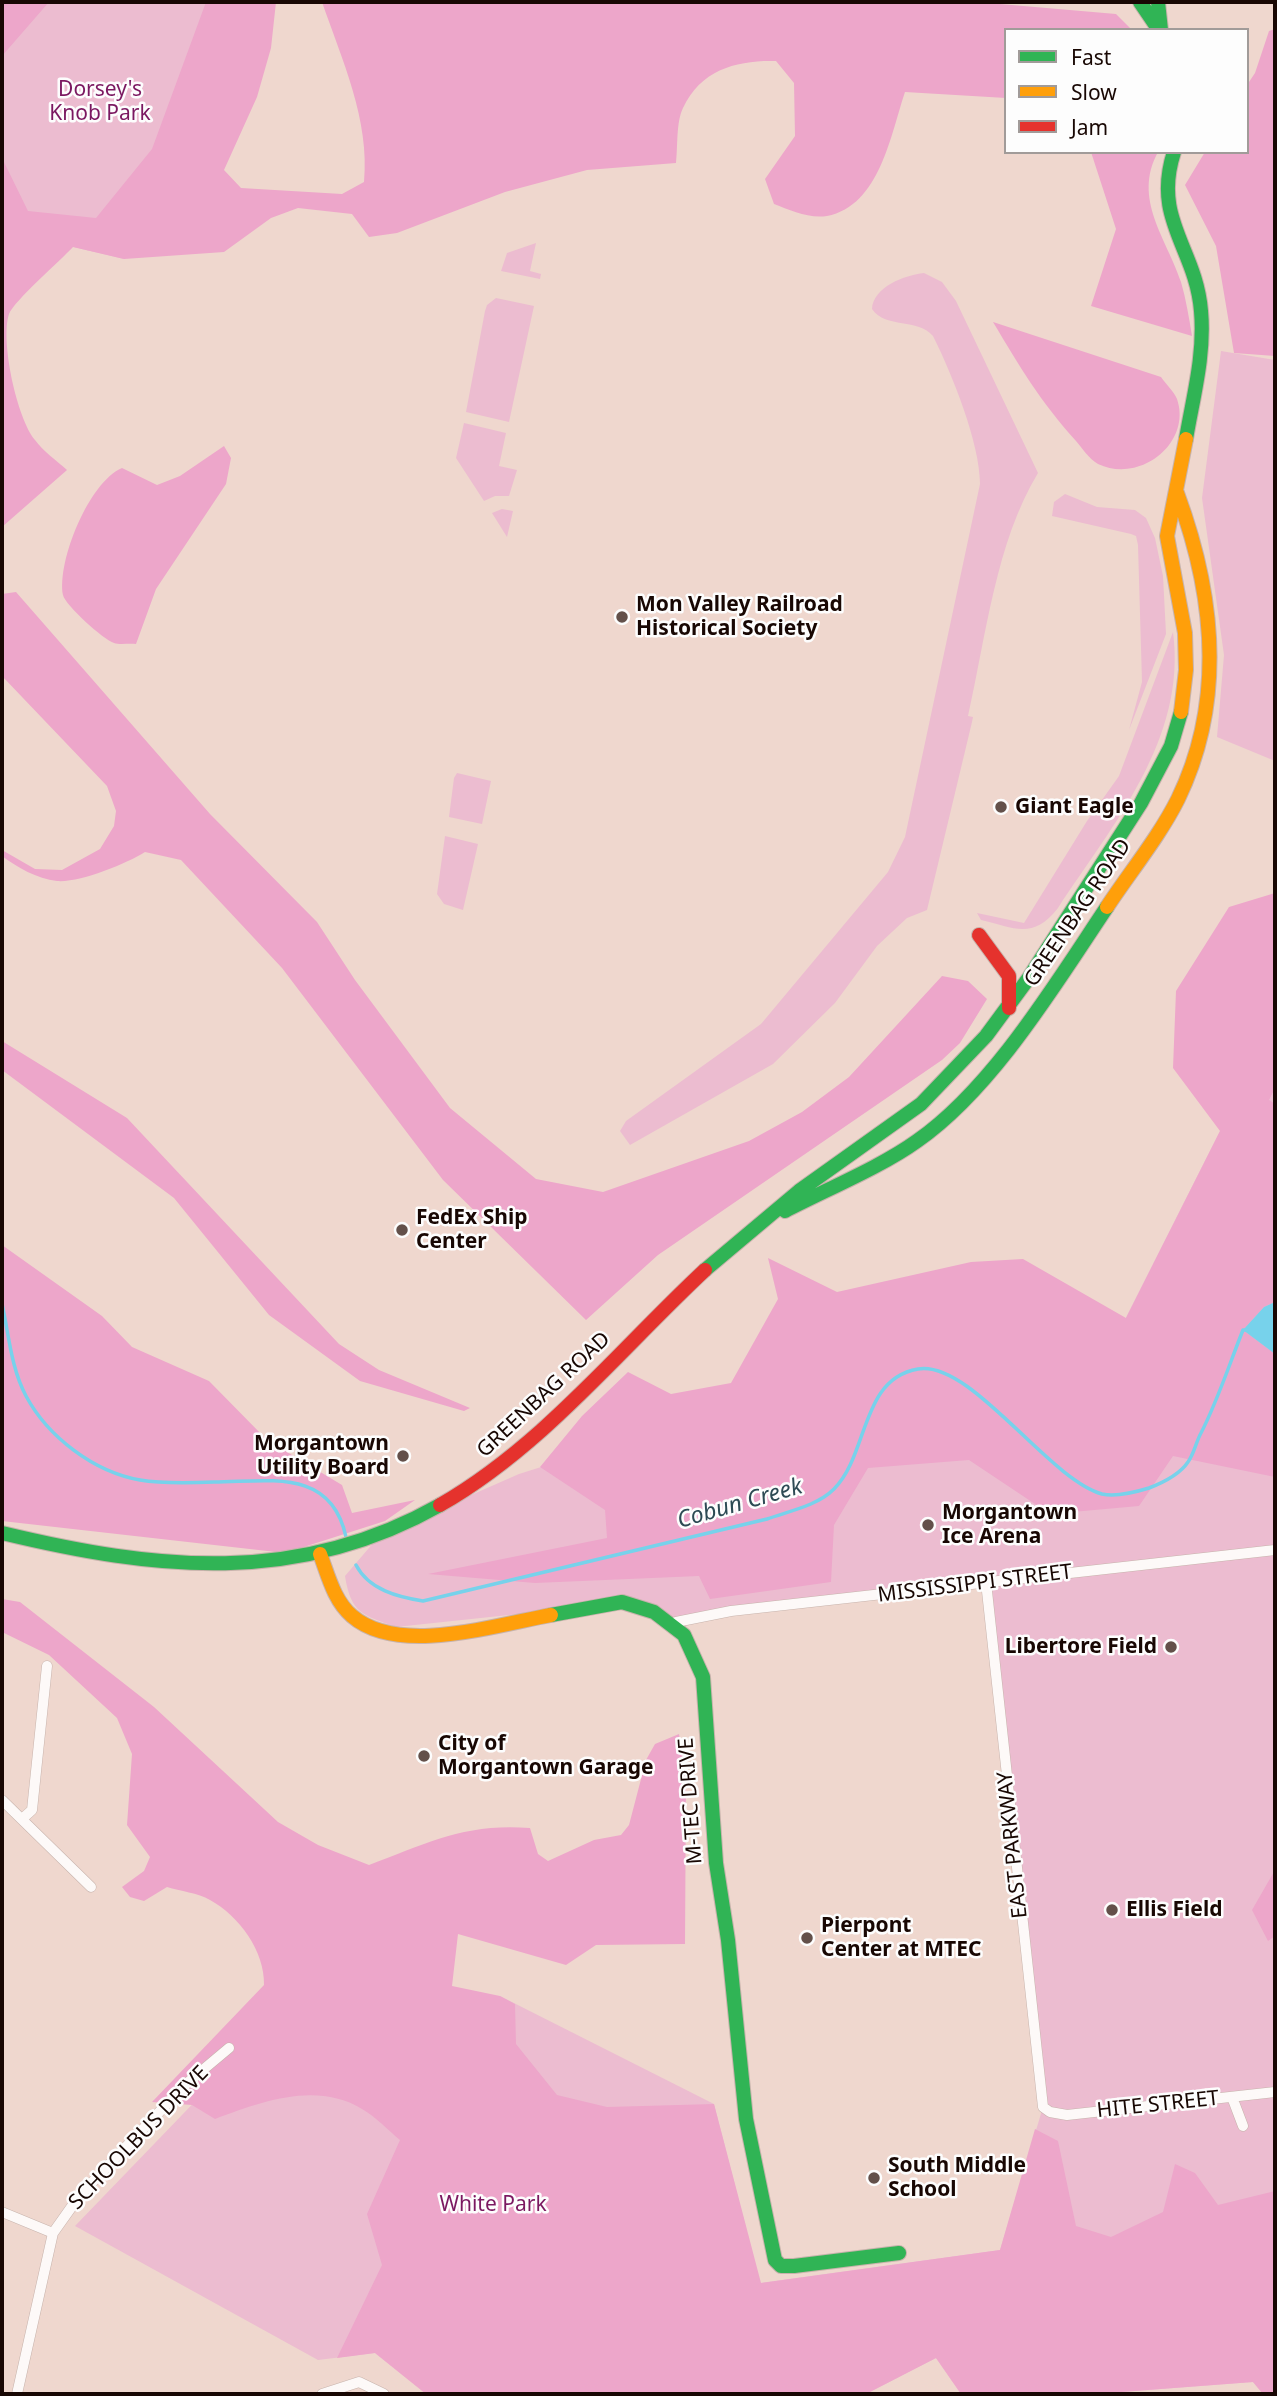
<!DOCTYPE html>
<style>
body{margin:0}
#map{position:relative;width:1277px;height:2396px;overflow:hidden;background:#efd7ce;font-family:"Noto Sans",sans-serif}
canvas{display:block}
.frame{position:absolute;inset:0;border:4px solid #180703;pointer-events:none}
.legend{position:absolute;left:1004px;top:28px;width:245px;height:126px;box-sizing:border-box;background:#fdfdfd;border:2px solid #a19b99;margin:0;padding:9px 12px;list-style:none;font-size:21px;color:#180703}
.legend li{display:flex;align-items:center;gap:14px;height:35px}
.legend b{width:35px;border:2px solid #a19b99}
</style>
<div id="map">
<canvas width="1277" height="2396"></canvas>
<div class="frame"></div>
<ul class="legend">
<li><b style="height:9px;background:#30b455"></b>Fast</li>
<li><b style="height:9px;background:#ff9f0a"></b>Slow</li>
<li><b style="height:9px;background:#e5322d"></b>Jam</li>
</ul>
</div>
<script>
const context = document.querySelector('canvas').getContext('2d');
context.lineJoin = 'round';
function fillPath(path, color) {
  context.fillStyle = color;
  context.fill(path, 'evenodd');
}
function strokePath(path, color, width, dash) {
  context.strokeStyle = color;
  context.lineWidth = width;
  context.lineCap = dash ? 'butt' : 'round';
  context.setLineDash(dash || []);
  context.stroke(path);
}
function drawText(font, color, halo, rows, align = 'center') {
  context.font = font + ' "Noto Sans",sans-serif';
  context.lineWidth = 5;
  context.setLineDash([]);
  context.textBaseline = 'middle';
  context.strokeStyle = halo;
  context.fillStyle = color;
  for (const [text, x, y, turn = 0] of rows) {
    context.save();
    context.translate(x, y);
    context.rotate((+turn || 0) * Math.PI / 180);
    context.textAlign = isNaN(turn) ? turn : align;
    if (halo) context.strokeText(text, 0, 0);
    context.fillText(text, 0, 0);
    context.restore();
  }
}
const green = new Path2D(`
 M 2,2 L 272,2 L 124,259 L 2,230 Z
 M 536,243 L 530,271 L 541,274 L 540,279 L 501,271 L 507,253 Z
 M 924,273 L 942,282 L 956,301 L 1038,473 C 996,542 986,636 968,716 L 973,717 L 972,722 L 927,910 L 907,918 L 877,946 L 835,1003 L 773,1064 L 630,1145 L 620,1131 L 626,1121 L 761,1024 L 888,872 L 905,837 L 980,484 C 980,443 952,374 933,336 C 918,318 886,329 872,309 C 873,287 905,275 924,273 Z
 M 496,298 L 534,306 L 509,422 L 466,412 L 485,311 L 487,305 Z
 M 1221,351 L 1275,360 L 1275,761 L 1217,737 L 1224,655 L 1202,498 Z
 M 464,423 L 506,433 L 499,466 L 517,470 L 509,496 L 495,496 L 484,501 L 456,458 Z
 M 1065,494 L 1097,507 L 1135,510 L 1146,518 L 1155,538 L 1163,576 L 1166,634 L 1129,730 L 1142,682 L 1138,545 L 1136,536 L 1131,534 L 1052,516 L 1054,502 Z
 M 502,509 L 513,511 L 507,537 L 492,513 Z
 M 1173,632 C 1187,739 1113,824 1058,908 C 1033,940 1015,928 981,920 L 977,913 L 1024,923 L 1087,821 L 1119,776 Z
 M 457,773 L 491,781 L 482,824 L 449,817 L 454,778 Z
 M 445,836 L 478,844 L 463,910 L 444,904 L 437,894 Z
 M 1275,1022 L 1275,2394 L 1263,2394 L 1253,2382 L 1095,2394 L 961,2394 L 936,2358 L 866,2394 L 426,2394 L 375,2353 L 318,2360 L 75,2226 L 262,2032 L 500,1996 L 714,2104 L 760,2283 L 1000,2250 L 1043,2107 L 985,1582 L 676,1622 L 640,1606 L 603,1605 L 396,1627 C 363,1615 351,1614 345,1576 L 380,1535 L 519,1474 L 1024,1314 L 1108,1353 Z`);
const forest = new Path2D(`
 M 2,2 L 49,2 L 2,56 Z
 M 206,2 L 276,2 L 271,48 L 257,97 L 224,170 L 241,188 L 342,194 L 364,182 C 370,120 342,60 322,2 L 977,2 L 1116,14 L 1132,30 L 1006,30 L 1006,98 L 905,92 C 891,133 880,206 827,216 C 809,219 790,210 774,204 L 765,179 L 795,136 L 794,83 L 776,61 C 738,60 701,69 683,108 C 676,122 678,147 676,163 L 587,170 L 505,192 L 397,233 L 369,237 L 352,214 L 298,208 L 271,218 L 224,252 L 124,259 L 73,247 C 61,260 14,301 9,314 C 0,341 17,418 35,440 C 43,451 56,460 67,470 L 2,527 L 2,158 L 28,211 L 96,218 L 152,149 Z
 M 1275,29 L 1275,356 L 1234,353 L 1216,246 L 1185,185 L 1205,152 L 1247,152 L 1247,85 L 1255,73 L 1269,31 Z
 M 1091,152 L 1158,152 C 1132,199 1167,239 1181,282 C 1186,299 1189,318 1192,336 L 1091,306 L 1116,229 Z
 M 993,322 L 1161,377 C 1166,384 1174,392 1177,399 C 1192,443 1140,484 1098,464 C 1089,459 1082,448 1076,441 C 1040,401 1020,367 993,322 Z
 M 224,446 L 231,458 L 226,484 L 156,589 L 136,644 C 129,643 120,645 114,643 C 104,640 65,605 63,595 C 57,561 89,482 122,468 L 157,485 L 180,476 Z
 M 16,592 L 210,814 L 317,922 L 355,980 L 450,1108 L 536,1179 L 603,1192 L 749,1141 L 802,1112 L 849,1077 L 942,976 L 968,981 L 987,999 L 960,1043 L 942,1060 L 658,1255 L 586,1320 L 443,1180 L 282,968 L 181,860 L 145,852 C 126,864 79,883 57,881 C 37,879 17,867 2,856 L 2,850 L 35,869 L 62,870 L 100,849 L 114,826 L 116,811 L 107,786 L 2,676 L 2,594 Z
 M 1275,893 L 1275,1088 L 1269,1100 L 1275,1104 L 1275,1302 L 1264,1307 L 1243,1330 L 1275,1354 L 1275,1477 L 1173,1456 L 1139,1506 L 1050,1514 L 969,1460 L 868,1468 L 834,1525 L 831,1582 L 710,1599 L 699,1576 L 535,1583 L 428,1574 L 607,1538 L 605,1510 L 540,1467 L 582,1416 L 628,1372 L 671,1394 L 731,1383 L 778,1299 L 768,1258 L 837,1292 L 971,1262 L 1023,1259 L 1126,1318 L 1220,1131 L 1173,1068 L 1176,991 L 1229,907 Z
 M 2,1041 L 127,1118 L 339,1344 L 379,1370 L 470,1408 L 464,1411 L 360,1381 L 269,1315 L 174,1198 L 2,1070 Z
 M 2,1245 L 102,1316 L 132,1347 L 209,1381 L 267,1440 L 342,1485 L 352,1513 L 415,1500 L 385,1521 L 285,1553 L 2,1521 Z
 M 2,1599 L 20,1602 L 154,1707 L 278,1822 L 318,1845 L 369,1865 C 428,1843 464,1823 530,1828 L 538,1854 L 548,1861 L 594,1840 L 621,1835 L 629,1825 L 646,1760 L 655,1744 L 679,1734 L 686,1779 L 685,1944 L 596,1945 L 566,1965 L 458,1934 L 452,1986 L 500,1996 L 515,2004 L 516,2044 L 557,2095 L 607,2107 L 714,2104 L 761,2283 L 1000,2250 L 1035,2129 L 1058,2141 L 1076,2226 L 1111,2237 L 1163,2212 L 1175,2164 L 1195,2173 L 1218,2205 L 1275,2191 L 1275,2394 L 1263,2394 L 1253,2382 L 1095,2394 L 961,2394 L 936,2358 L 866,2394 L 426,2394 L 375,2353 L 337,2358 L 382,2265 L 367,2214 L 400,2140 C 388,2130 376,2117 362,2109 C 316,2081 261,2102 215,2119 L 192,2105 L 152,2102 L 264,1985 C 265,1951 239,1916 210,1900 C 198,1893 180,1891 167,1887 L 144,1901 L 130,1897 L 122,1887 L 144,1871 L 150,1857 L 127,1825 L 132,1754 L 117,1718 L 49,1655 L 2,1632 Z
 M 1275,1870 L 1275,1936 L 1268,1941 L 1252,1910 Z`);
const water = new Path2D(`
 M 1275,1302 L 1275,1354 L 1243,1330 L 1264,1307 Z`);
const stream = new Path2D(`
 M 2,1304 C 9,1335 11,1368 26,1396 C 48,1437 94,1472 140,1480 C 163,1484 191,1483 214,1482 C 268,1482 331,1467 346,1537
 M 356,1565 C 369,1590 398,1597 423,1601 L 767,1519 C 789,1511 817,1506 834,1489 C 869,1454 860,1379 918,1369 C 971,1360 1048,1479 1102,1494 C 1116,1497 1136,1492 1149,1488 C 1162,1483 1180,1474 1188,1462 C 1194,1454 1196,1442 1201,1433 C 1218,1400 1229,1365 1243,1330 L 1248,1330`);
const street = new Path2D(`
 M 986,1582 L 1043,2107 L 1050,2112 L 1067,2115 L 1275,2092
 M 676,1622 L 731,1611 L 1275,1550
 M 2,1800 L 91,1887
 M 22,1819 L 32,1810 L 47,1666
 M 1232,2097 L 1243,2126
 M 2,2212 L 53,2233
 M 17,2394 L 53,2233 L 80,2195 L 186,2084 L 229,2048
 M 322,2394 L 359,2382 L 384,2394`);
const fast = new Path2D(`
 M 1140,2 L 1159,30
 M 1158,2 L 1161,30
 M 1174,152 C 1152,220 1196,248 1201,311 C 1205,355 1193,397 1186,439
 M 785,1211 C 825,1190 881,1167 917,1141 C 993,1088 1056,983 1107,907
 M 705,1270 L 799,1191 L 921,1104 L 986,1036 L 1028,979 L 1141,803 L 1171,746 L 1181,712
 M 2,1533 C 156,1570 297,1586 440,1505
 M 551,1615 L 622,1602 L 654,1612 L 684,1635 L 703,1677 L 716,1863 L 728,1940 L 746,2119 L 775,2260 L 781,2266 L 794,2266 L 899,2253`);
const slow = new Path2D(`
 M 1181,712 L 1186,670 L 1185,633 L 1167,536 L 1186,439
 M 1107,907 C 1130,872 1159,837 1178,799 C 1226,700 1214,593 1177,493
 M 320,1554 C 328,1575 334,1601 352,1616 C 398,1656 496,1625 551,1615`);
const jam = new Path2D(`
 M 979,935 L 1009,976 L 1009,1008
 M 440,1505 C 543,1446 619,1350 705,1270`);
const markers = [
 [622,617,7,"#63504a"],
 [1001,807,7,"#63504a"],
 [402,1230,7,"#63504a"],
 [403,1456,7,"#63504a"],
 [928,1525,7,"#63504a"],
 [1171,1647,7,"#63504a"],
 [424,1756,7,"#63504a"],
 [1112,1910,7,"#63504a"],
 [807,1938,7,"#63504a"],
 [874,2178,7,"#63504a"]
];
const parkNames = [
 ["Dorsey's",100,90],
 ["Knob Park",100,114],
 ["White Park",493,2205]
];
const poiNames = [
 ["Mon Valley Railroad",636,605],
 ["Historical Society",636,629],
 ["Giant Eagle",1015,807],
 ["FedEx Ship",416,1218],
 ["Center",416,1242],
 ["Morgantown",389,1444,"right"],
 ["Utility Board",389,1468,"right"],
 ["Morgantown",942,1513],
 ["Ice Arena",942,1537],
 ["Libertore Field",1157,1647,"right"],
 ["City of",438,1744],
 ["Morgantown Garage",438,1768],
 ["Ellis Field",1126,1910],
 ["Pierpont",821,1926],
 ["Center at MTEC",821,1950],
 ["South Middle",888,2166],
 ["School",888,2190]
];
const streetNames = [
 ["GREENBAG ROAD",1078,913,-56],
 ["GREENBAG ROAD",544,1395,-43],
 ["MISSISSIPPI STREET",975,1584,-7],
 ["M-TEC DRIVE",691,1801,-94],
 ["EAST PARKWAY",1013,1845,-96],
 ["HITE STREET",1158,2105,-6],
 ["SCHOOLBUS DRIVE",139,2138,-46]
];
const waterNames = [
 ["Cobun Creek",740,1504,-16]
];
fillPath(green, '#ecbcd0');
fillPath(forest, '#eda6ca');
fillPath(water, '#77d2eb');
strokePath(stream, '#77d2eb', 3.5);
strokePath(street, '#c7b3ac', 11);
strokePath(fast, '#c7b3ac', 16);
strokePath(slow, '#c7b3ac', 16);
strokePath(jam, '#c7b3ac', 16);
strokePath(street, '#fdf9f8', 10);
strokePath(fast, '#30b455', 14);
strokePath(slow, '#ff9f0a', 14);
strokePath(jam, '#e5322d', 14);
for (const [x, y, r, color] of markers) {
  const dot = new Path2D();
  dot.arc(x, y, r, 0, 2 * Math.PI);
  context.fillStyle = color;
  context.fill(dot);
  strokePath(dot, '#fdfdfd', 2.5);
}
drawText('21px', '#7b1861', '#fdfdfd', parkNames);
drawText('bold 21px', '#180703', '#fdfdfd', poiNames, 'left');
drawText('21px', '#180703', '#fdfdfd', streetNames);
drawText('italic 23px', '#2d4a54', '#fdfdfd', waterNames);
</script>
